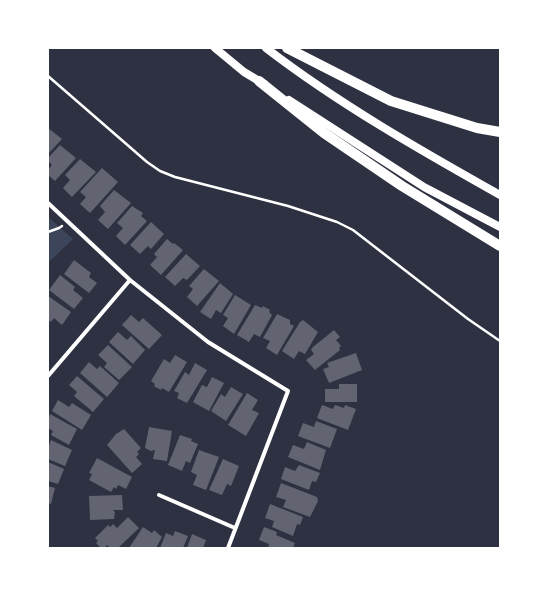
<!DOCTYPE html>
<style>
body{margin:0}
#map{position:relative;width:548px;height:596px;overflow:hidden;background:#2d3142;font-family:Cabin,sans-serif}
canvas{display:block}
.frame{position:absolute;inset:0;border:49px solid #fff;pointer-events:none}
</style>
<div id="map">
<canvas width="548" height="596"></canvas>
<div class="frame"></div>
</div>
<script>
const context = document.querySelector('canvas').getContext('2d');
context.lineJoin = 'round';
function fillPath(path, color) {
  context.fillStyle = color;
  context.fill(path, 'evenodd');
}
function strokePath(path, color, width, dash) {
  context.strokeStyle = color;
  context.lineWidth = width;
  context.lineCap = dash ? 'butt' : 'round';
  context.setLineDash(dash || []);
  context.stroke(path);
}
const green = new Path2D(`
 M 48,217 L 73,239 L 48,263 Z`);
const building = new Path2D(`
 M 48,128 L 62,139 L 48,154 Z
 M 60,145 L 76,158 L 55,181 L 48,175 L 48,170 L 52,165 L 48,161 L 48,158 Z
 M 80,159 L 96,172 L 72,197 L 63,188 L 70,180 L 65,175 Z
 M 102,168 L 118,182 L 90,213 L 80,204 L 86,197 L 80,192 Z
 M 114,190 L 131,203 L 108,229 L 98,220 L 105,212 L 100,206 Z
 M 132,206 L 143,213 L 141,216 L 147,221 L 125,245 L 116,236 L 123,228 L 117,223 Z
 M 151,222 L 164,234 L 151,249 L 148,246 L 140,254 L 130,245 Z
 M 167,239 L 173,244 L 174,243 L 183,250 L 161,275 L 150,265 L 157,257 L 154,254 Z
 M 186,254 L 200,266 L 187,280 L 183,278 L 175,286 L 165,277 Z
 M 74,260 L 91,273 L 89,277 L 97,283 L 89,293 L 64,274 Z
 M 204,269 L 219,281 L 197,306 L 187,297 L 193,289 L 189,286 Z
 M 60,275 L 75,287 L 73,290 L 83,298 L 74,309 L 49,290 Z
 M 220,283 L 233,294 L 221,313 L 216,310 L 211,319 L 200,312 Z
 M 235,295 L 251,305 L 234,334 L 223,326 L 228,318 L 223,315 Z
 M 48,296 L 71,312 L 62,325 L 54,318 L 51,322 L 48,320 Z
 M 255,305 L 262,308 L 263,306 L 270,310 L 269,312 L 272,315 L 260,337 L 254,334 L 249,342 L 237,335 Z
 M 277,314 L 290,320 L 290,324 L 294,326 L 277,355 L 266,348 L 270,341 L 263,338 Z
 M 131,315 L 139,322 L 143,318 L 144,319 L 162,335 L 149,349 L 122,325 Z
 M 303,320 L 318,332 L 305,354 L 299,351 L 294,359 L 282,351 L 300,322 Z
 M 334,330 L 340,337 L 336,340 L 341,346 L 339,348 L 340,350 L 315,370 L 306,360 L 314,354 L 311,350 L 313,347 Z
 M 118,332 L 127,340 L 131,336 L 145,350 L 133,364 L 109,342 Z
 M 108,345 L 132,367 L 119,380 L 104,367 L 107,363 L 98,355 Z
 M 356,353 L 362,370 L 329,383 L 323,369 L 329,367 L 327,363 Z
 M 175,355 L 187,362 L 169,392 L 162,388 L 161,390 L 154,386 L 155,384 L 151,381 L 164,359 L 170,363 Z
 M 89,362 L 97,369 L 100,366 L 119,383 L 107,397 L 80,373 Z
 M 195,363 L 207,370 L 187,403 L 177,398 L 179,393 L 174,391 L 185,372 L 189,375 Z
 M 77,376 L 104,399 L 93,412 L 74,396 L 77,392 L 69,385 Z
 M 212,377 L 224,383 L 209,411 L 193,402 L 202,385 L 207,387 Z
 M 339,384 L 357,384 L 357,402 L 325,402 L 325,389 L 339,389 Z
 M 231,387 L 243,394 L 226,421 L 211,411 L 221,394 L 225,397 Z
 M 247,393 L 258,400 L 252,410 L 259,413 L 246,436 L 228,425 Z
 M 58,400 L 69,407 L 72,403 L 91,415 L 82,430 L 52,411 Z
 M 322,405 L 333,409 L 335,405 L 344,408 L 345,405 L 356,409 L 348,430 L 317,418 Z
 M 50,414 L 77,429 L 69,445 L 51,435 L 53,431 L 48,428 L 48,419 Z
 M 316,421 L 337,429 L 330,448 L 298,436 L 303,423 L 314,427 Z
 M 149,427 L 172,431 L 167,461 L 153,459 L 155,450 L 151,451 L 145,448 Z
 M 124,429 L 141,448 L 137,452 L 139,454 L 136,457 L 142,464 L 132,473 L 107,445 L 116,434 Z
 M 180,435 L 192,439 L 191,441 L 198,444 L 190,463 L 186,461 L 182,471 L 168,465 Z
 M 51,440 L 72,450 L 65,466 L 48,459 L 48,444 L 49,445 Z
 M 307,442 L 326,450 L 320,470 L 288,457 L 293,445 L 304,449 Z
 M 199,450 L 219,457 L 206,490 L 193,485 L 197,475 L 191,472 Z
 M 97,458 L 132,477 L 126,489 L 118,485 L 116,489 L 114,487 L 111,492 L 89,480 L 92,474 L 89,473 Z
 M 223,459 L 239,466 L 231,486 L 227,484 L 222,495 L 209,490 Z
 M 48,462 L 64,469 L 58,484 L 48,481 Z
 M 299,465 L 320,473 L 316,482 L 312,481 L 309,490 L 281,479 L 285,467 L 295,471 Z
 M 281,483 L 317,497 L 318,501 L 310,517 L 283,507 L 286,500 L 276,497 Z
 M 48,486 L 55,488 L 51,504 L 48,503 Z
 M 122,495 L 123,510 L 113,510 L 115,512 L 114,519 L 90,520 L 89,496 Z
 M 270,504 L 303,517 L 300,525 L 297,524 L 293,536 L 272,527 L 274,521 L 265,518 Z
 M 128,517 L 139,528 L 118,548 L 110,548 L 107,545 L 105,548 L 101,548 L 96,543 L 98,541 L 95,538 L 108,525 L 110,527 L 113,524 L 117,528 Z
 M 143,527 L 152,533 L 154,530 L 162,537 L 156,548 L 129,548 Z
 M 264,527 L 277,532 L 276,535 L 295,543 L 293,548 L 268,548 L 269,544 L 259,540 Z
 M 175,531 L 188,536 L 183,548 L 160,548 L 166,533 L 173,536 Z
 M 192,534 L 206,540 L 203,548 L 187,548 Z`);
const path = new Path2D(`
 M 48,76 L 147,162 L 160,171 L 175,177 L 288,206 L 337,222 L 353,230 L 468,319 L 500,341
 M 48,232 L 59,228 L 62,226`);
const minor = new Path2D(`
 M 48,203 L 130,280
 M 48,376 L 130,280 L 208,342 L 288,391 L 228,548
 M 159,495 L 235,528`);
const secondary = new Path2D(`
 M 215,48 L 244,72 L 264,84
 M 266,48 C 339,104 420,150 500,195
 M 289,100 L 424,187 L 500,227`);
const motorway = new Path2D(`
 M 287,48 L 391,101 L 477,128 L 500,132
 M 259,81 L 324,133 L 402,186 L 500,246`);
fillPath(green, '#3c4559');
fillPath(building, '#626471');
strokePath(path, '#fff', 2.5);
strokePath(minor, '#fff', 4);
strokePath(secondary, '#fff', 8);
strokePath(motorway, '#fff', 10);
</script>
